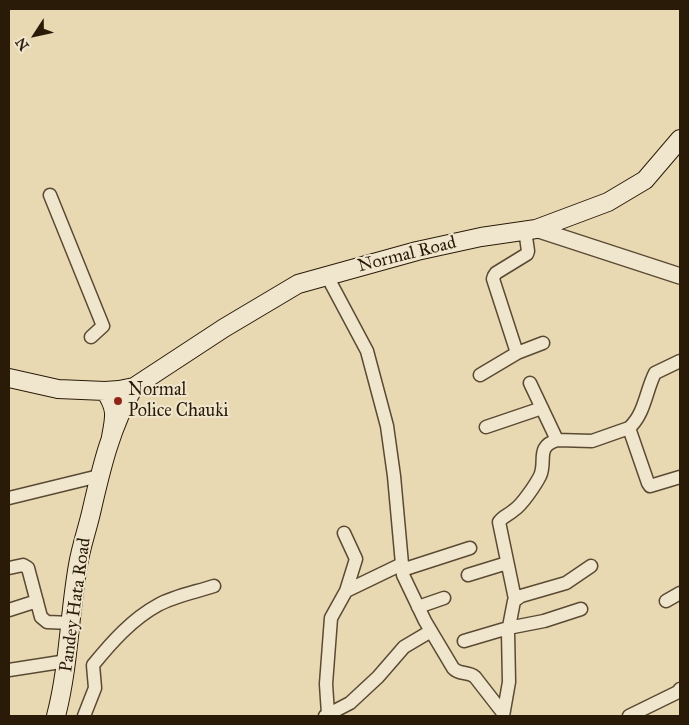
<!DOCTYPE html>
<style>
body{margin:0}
#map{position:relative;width:689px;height:725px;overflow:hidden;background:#e8d9b3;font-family:"IM FELL Great Primer",serif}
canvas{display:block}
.frame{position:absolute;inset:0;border:10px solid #2a1b08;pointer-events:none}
.north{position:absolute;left:10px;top:10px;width:50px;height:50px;-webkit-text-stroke:4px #f0e6ce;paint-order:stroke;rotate:235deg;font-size:14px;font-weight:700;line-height:20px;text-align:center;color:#2a1b08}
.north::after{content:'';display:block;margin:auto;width:18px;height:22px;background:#2a1b08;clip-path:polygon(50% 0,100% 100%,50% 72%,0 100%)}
</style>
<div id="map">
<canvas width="689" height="725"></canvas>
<div class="frame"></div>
<div class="north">N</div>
</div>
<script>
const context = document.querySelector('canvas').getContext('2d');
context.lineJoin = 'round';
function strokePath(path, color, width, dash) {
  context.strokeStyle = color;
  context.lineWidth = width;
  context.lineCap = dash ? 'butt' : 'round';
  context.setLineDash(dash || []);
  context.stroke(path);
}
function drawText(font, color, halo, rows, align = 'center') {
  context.font = font + ' "IM FELL Great Primer",serif';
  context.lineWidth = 4;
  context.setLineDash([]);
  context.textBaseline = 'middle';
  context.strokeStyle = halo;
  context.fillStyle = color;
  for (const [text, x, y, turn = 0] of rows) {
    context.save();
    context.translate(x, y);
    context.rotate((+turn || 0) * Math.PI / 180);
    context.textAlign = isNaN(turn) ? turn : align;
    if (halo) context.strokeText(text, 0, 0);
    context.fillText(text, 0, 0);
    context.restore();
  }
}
const minor = new Path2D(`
 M 50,195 L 103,326 L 91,337
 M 327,276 L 367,351 L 387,426 L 394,476 L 403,575 L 425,621 L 453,668 C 459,675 468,671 475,677 L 503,713
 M 517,353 L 493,279 L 494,276 L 496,273 L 527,254 L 528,251 L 525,230
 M 480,375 L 517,353 L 543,343
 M 530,383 L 557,440
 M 486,427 L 542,408
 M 629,428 L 648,483 L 650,486 L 680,477
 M 9,498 L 99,476
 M 9,568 L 23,565 L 28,568 L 41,617 L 47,622 L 71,623
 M 402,570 L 470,548
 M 468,575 L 507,563
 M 346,591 L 402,564
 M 515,599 L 499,522 C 503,516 509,515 514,510 C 522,505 536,484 540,476 C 547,461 535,447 557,440 L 592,441 L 629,428 C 645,414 646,390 655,373 L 680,361
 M 666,601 L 680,593
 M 418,607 L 444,598
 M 9,610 L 37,601
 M 464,641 L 508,628 L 544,621 L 581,609
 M 9,670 L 67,661
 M 328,714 L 326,684 L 331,618 L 346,591 L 356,559 L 344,533
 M 84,716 L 95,688 L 93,665 C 111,643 132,619 158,605 C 174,596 196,592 214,586
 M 325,716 L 350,703 L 378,677 L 404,647 L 431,631
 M 503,716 L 509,682 L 508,632 L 514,601 L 521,596 L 566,583 L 591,566
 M 629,716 L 678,692 L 680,689`);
const tertiary = new Path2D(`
 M 536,229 L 680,276`);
const secondary = new Path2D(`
 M 9,378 L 58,389 L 105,391
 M 134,387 L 224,328 L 298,284 L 417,251 L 481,237 L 536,229 L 608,202 L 645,180 L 680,139
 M 56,716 C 69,666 69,616 78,565 C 81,547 87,530 91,513 C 101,469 111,426 134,387 L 119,390 L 105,391 C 117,409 115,416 111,437`);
const markers = [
 [118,401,5,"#8f2418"]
];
const streetNames = [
 ["Normal Road",407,255,-14],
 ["Pandey Hata Road",76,605,-82]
];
const poiNames = [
 ["Normal",128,391],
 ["Police Chauki",128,412]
];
strokePath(minor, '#5a4a33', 15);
strokePath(tertiary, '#5a4a33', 18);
strokePath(secondary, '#2a1b08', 20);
strokePath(minor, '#f0e6ce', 12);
strokePath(tertiary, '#f0e6ce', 15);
strokePath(secondary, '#f0e6ce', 18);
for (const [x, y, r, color] of markers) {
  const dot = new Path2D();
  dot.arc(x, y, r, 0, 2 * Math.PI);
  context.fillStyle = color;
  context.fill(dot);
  strokePath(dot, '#f0e6ce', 2);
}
drawText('18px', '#2a1b08', '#f0e6ce', streetNames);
drawText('18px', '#2a1b08', '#f0e6ce', poiNames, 'left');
</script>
